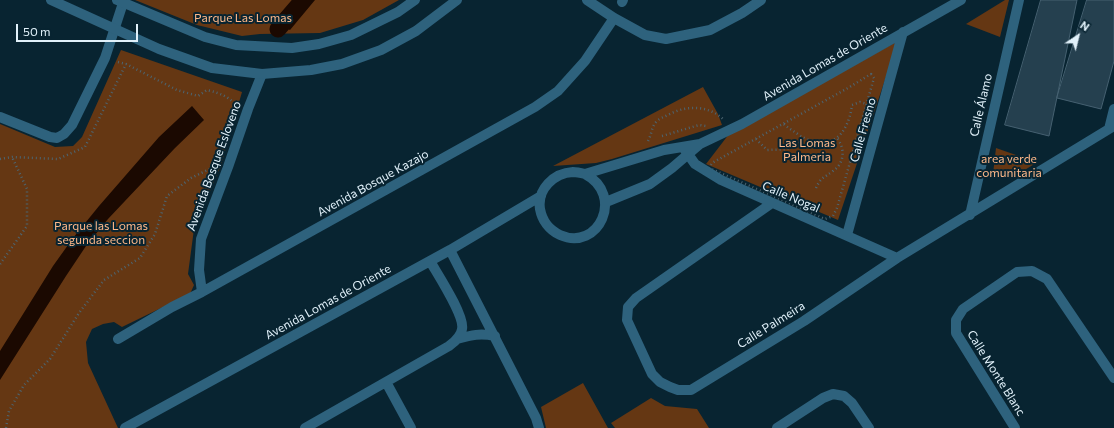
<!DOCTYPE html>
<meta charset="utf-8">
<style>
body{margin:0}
#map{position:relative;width:1114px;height:428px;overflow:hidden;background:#082431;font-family:Commissioner,sans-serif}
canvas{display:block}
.north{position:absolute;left:1058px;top:16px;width:40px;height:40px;-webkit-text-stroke:3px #082431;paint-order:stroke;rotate:35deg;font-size:11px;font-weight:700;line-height:16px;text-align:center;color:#e1f1fa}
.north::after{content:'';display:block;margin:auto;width:14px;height:18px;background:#e1f1fa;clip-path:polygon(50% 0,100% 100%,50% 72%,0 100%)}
.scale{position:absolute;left:16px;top:24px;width:122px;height:18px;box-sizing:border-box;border:2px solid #e1f1fa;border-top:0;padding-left:5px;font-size:12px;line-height:14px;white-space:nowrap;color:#e1f1fa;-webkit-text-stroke:3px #082431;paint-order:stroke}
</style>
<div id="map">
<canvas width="1114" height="428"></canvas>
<div class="north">N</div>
<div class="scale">50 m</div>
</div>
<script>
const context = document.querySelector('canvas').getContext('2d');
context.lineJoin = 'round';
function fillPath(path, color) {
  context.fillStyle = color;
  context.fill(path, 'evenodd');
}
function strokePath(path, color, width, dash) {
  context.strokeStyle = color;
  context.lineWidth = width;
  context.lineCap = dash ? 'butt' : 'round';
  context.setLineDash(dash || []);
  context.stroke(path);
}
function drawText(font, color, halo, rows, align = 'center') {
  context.font = font + ' Commissioner,sans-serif';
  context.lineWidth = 4;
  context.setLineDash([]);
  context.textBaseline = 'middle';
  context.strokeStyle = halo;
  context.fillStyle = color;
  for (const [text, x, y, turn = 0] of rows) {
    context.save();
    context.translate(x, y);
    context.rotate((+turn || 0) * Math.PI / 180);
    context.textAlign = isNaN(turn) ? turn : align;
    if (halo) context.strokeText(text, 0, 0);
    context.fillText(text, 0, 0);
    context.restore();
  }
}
const green = new Path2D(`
 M 135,0 L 399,0 L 363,20 L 320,33 L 260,34 L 242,36 L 197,25 Z
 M 1005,0 L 1009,0 L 1000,37 L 966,24 Z
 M 898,41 L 838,220 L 706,164 L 729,134 Z
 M 121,50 L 242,92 L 221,165 L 194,229 L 188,274 L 194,285 L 190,294 L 122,327 L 114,322 L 103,324 L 92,329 L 86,342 L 88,363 L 118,428 L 0,428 L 0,124 L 55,147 L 73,146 L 82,137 Z
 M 703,87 L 718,114 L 722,125 L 612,159 L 596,163 L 553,166 Z
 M 996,148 L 1036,162 L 1036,163 L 1010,179 L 993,174 Z
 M 583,383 L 608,428 L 546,428 L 541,407 Z
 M 651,398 L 665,406 L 697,409 L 709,428 L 615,428 L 611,423 Z`);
const water = new Path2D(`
 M 293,0 L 315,0 L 290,30 L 274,21 Z
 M 192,106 L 204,120 L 175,148 L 108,219 L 86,246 L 66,276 L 0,380 L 0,351 L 53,266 L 73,238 L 99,206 L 159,137 Z`);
const canal = new Path2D(`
 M 278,29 L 303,0`);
const building = new Path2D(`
 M 1041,0 L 1077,0 L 1049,136 L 1005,125 Z
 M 1087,0 L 1114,0 L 1114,61 L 1101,109 L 1057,98 Z`);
const path = new Path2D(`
 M 118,62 L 126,64 L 177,90 L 198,96 L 207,90 C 219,93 228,96 236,105
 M 871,74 L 874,78 L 837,208 L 833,216 L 825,219 L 709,168 L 712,163 L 848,88 Z
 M 784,124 C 789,129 794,131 799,135 C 829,154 848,136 852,105 L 860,102 L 867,104
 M 662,136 L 699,125 L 706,126
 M 756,139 L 767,150 C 784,149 791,152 802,137
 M 648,141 C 652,134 651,127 657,121 C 660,118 664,117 668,115 C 686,105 708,105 723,119
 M 0,159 L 12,157 L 58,159 L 85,147 L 126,64
 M 816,188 C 821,177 824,178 833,171 C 845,163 845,148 837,138
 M 0,264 L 27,226 L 27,189 L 12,157
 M 6,428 L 9,411 L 24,385 L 50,359 L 79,313 L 104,280 L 140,258 L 155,234 L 167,196 L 191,178 L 214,167`);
const minor = new Path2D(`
 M 587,0 L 614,18 L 645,35 L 666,39 L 710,30 L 742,13 L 761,0
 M 622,2 L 623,0
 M 0,117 L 50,137 L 57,138 L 64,134 L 72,125 L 105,58 L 123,3
 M 1109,129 L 1114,109
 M 685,150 L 695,164 L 721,180 L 897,258
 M 585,174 C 625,195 599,252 560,235 C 549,230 542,220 540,209 C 537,189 554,173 573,172 C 577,172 581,173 585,174 L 664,150 L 700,144
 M 606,202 L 650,184 L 672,168 L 700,144 L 742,124 L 961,0
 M 772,203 L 636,298 L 628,307 L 627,320 L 652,374 L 660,382 L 670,387 L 678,390 L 691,390 L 804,321 L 897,258 L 1114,126
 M 970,215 L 1019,0
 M 847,235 L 903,32
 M 450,250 L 536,418 L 539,428
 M 202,292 L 199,270 L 201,239 L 228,167 L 248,109 L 262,74
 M 118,339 L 172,307 L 202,292 L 535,107 L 558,91 L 585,61 L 614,18
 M 457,339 C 472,335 480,333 495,336
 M 386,382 L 411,428
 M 125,428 L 450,250 L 541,196
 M 305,428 L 449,346 C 454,342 461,337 462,329 C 465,316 438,275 430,261
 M 777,428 L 823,398 L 833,394 L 844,396 L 852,403 L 869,428
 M 1015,428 L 956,333 L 956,320 L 963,309 L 1017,272 L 1032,271 L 1047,279 L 1114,378`);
const tertiary = new Path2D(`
 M 51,0 L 159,49 L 187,59 L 212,68 L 262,74 L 311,70 L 342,64 L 381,50 L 416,31 L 457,0
 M 117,0 L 205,37 L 236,45 L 292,48 L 319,44 L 351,35 L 398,12 L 415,0`);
const parkNames = [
 ["Parque Las Lomas",243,18],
 ["Las Lomas",807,143],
 ["Palmeria",807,157],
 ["area verde",1009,159],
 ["comunitaria",1009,173],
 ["Parque las Lomas",101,226],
 ["segunda seccion",101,240]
];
const streetNames = [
 ["Avenida Lomas de Oriente",825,62,-30],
 ["Calle Álamo",981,105,-77],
 ["Calle Fresno",863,130,-74],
 ["Avenida Bosque Esloveno",214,166,-70],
 ["Avenida Bosque Kazajo",373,183,-29],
 ["Calle Nogal",791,197,23],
 ["Avenida Lomas de Oriente",328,302,-29],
 ["Calle Palmeira",771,325,-32],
 ["Calle Monte Blanc",996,373,58]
];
fillPath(green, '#653713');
fillPath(water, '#1b0901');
strokePath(canal, '#1b0901', 17);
fillPath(building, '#25404f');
strokePath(building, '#466171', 1);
strokePath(path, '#4d6571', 2.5, [1, 3]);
strokePath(minor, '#2e627d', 10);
strokePath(tertiary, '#2e627d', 10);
drawText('12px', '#ffb98a', '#082431', parkNames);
drawText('12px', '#e1f1fa', '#082431', streetNames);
</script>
